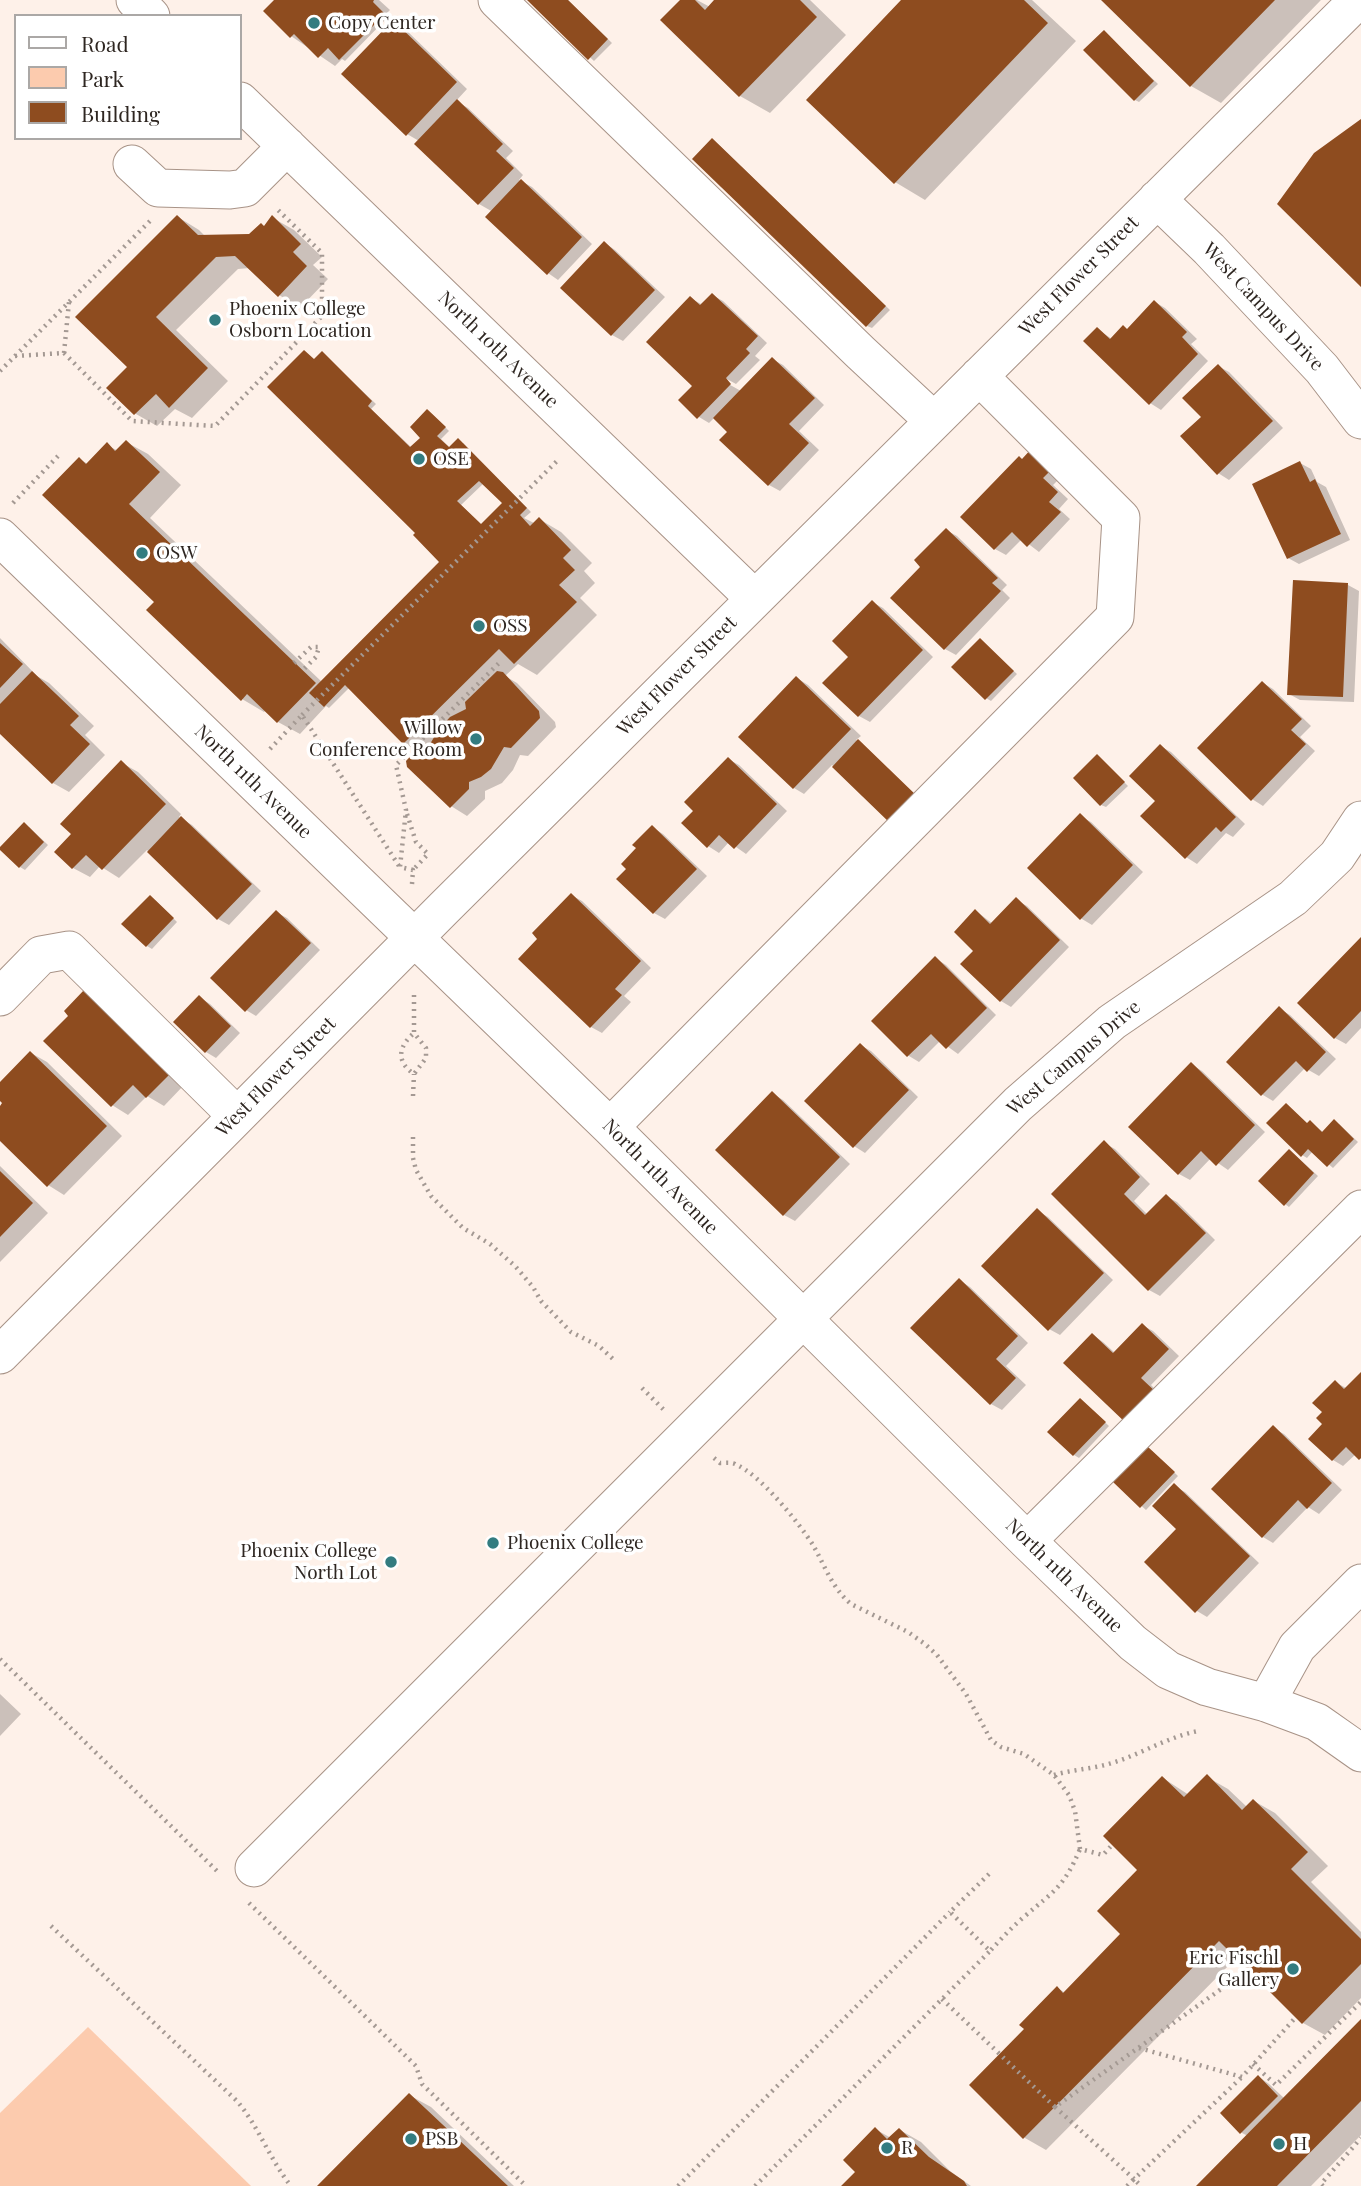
<!DOCTYPE html>
<style>
body{margin:0}
#map{position:relative;width:1361px;height:2186px;overflow:hidden;background:#fef1e9;font-family:"Playfair Display",serif}
canvas{display:block}
.legend{position:absolute;left:14px;top:14px;width:228px;height:126px;box-sizing:border-box;background:#fff;border:2px solid #aba8a6;margin:0;padding:9px 12px;list-style:none;font-size:21px;color:#2e2621}
.legend li{display:flex;align-items:center;gap:14px;height:35px}
.legend b{width:35px;border:2px solid #aba8a6}
</style>
<div id="map">
<canvas width="1361" height="2186"></canvas>
<ul class="legend">
<li><b style="height:9px;background:#fff"></b>Road</li>
<li><b style="height:19px;background:#fccbae"></b>Park</li>
<li><b style="height:19px;background:#8e4c1f"></b>Building</li>
</ul>
</div>
<script>
const context = document.querySelector('canvas').getContext('2d');
context.lineJoin = 'round';
function fillPath(path, color) {
  context.fillStyle = color;
  context.fill(path, 'evenodd');
}
function strokePath(path, color, width, dash) {
  context.strokeStyle = color;
  context.lineWidth = width;
  context.lineCap = dash ? 'butt' : 'round';
  context.setLineDash(dash || []);
  context.stroke(path);
}
function drawText(font, color, halo, rows, align = 'center') {
  context.font = font + ' "Playfair Display",serif';
  context.lineWidth = 7;
  context.setLineDash([]);
  context.textBaseline = 'middle';
  context.strokeStyle = halo;
  context.fillStyle = color;
  for (const [text, x, y, turn = 0] of rows) {
    context.save();
    context.translate(x, y);
    context.rotate((+turn || 0) * Math.PI / 180);
    context.textAlign = isNaN(turn) ? turn : align;
    if (halo) context.strokeText(text, 0, 0);
    context.fillText(text, 0, 0);
    context.restore();
  }
}
const green = new Path2D(`
 M 88,2027 L 251,2186 L 0,2186 L 0,2113 Z`);
const shadow = new Path2D(`
 M 277,0 L 379,0 L 390,10 L 386,14 L 388,17 L 345,61 L 342,59 L 335,66 L 291,36 Z
 M 529,0 L 568,0 L 612,43 L 594,61 Z
 M 682,0 L 697,0 L 710,7 L 717,0 L 810,0 L 846,35 L 770,113 L 740,96 L 662,20 Z
 M 904,0 L 1032,0 L 1076,41 L 925,200 L 895,182 Z
 M 1103,0 L 1321,0 L 1221,103 L 1191,86 Z
 M 393,22 L 404,28 L 467,89 L 456,101 L 468,108 L 513,151 L 506,158 L 523,175 L 519,180 L 532,187 L 592,244 L 558,280 L 548,273 L 493,212 L 479,204 L 419,141 L 407,134 Z
 M 1104,32 L 1158,84 L 1139,102 L 1135,100 Z
 M 717,143 L 890,310 L 872,328 L 867,326 Z
 M 178,217 L 199,230 L 206,237 L 250,236 L 265,227 L 273,218 L 294,230 L 322,257 L 313,265 L 328,279 L 300,308 L 279,295 L 250,268 L 238,269 L 176,330 L 228,381 L 192,418 L 175,409 L 157,426 L 136,414 L 108,388 L 130,367 Z
 M 605,243 L 615,250 L 665,297 L 623,341 L 612,335 L 563,287 Z
 M 712,295 L 723,301 L 767,343 L 755,356 L 760,360 L 736,384 L 725,378 L 723,381 L 741,391 L 772,359 L 783,365 L 824,405 L 799,431 L 819,450 L 780,491 L 769,485 L 730,431 L 715,417 L 709,423 L 699,417 L 695,386 L 690,298 L 701,304 Z
 M 1155,302 L 1165,308 L 1197,339 L 1191,344 L 1208,361 L 1161,410 L 1150,403 L 1097,329 L 1112,339 L 1123,327 L 1128,330 Z
 M 322,353 L 376,404 L 371,409 L 412,448 L 423,438 L 432,414 L 449,431 L 441,439 L 450,448 L 463,443 L 531,512 L 524,518 L 534,523 L 539,519 L 561,532 L 592,563 L 584,571 L 595,583 L 580,598 L 597,615 L 537,675 L 518,664 L 505,676 L 517,683 L 555,722 L 556,727 L 528,756 L 520,755 L 513,770 L 502,783 L 485,791 L 485,799 L 467,816 L 451,806 L 418,751 L 404,743 L 350,687 L 329,708 L 326,706 L 300,734 L 278,722 L 266,710 L 264,712 L 242,699 L 156,602 L 79,459 L 88,464 L 107,445 L 118,451 L 126,442 L 148,454 L 181,485 L 150,518 L 322,682 L 442,562 L 417,533 L 315,360 ZM 484,483 L 504,502 L 482,525 L 461,505 Z
 M 1218,366 L 1229,372 L 1283,428 L 1229,480 L 1218,473 L 1203,417 Z
 M 1019,458 L 1064,474 L 1053,485 L 1068,499 L 1059,509 L 1070,519 L 1039,552 L 1022,539 L 1006,555 L 995,549 L 962,517 Z
 M 1300,463 L 1311,469 L 1317,482 L 1326,487 L 1350,540 L 1299,564 L 1288,558 Z
 M 946,530 L 957,536 L 1007,585 L 1002,590 L 1010,598 L 956,655 L 945,649 Z
 M 1294,582 L 1348,585 L 1359,591 L 1354,702 L 1300,700 L 1289,694 Z
 M 872,602 L 883,608 L 933,657 L 870,722 L 859,716 L 850,657 Z
 M 0,638 L 37,676 L 49,683 L 94,726 L 85,735 L 105,755 L 69,792 L 53,783 L 0,732 Z
 M 980,640 L 1017,674 L 991,701 L 986,698 Z
 M 797,678 L 808,685 L 861,736 L 856,740 L 863,744 L 893,823 L 832,765 L 804,794 L 794,788 Z
 M 1263,683 L 1273,689 L 1311,726 L 1300,737 L 1315,751 L 1263,806 L 1252,799 Z
 M 1160,746 L 1171,752 L 1245,824 L 1233,837 L 1226,833 L 1197,864 L 1186,857 L 1157,801 Z
 M 1098,756 L 1128,786 L 1106,807 L 1101,805 Z
 M 728,759 L 739,765 L 787,811 L 746,854 L 729,842 L 719,853 L 708,846 L 696,811 Z
 M 122,763 L 138,772 L 181,814 L 179,817 L 192,825 L 261,891 L 229,925 L 218,919 L 147,850 L 119,878 L 100,866 L 90,877 L 73,868 L 57,852 L 74,834 Z
 M 1080,816 L 1091,822 L 1143,872 L 1092,925 L 1082,919 L 1029,868 Z
 M 29,827 L 48,845 L 25,870 L 20,867 Z
 M 652,827 L 663,834 L 707,876 L 665,919 L 654,913 L 619,879 L 628,869 L 638,848 Z
 M 571,895 L 582,901 L 651,968 L 624,996 L 631,1002 L 602,1033 L 591,1027 L 540,939 Z
 M 155,900 L 177,922 L 152,949 L 147,946 Z
 M 1016,900 L 1027,906 L 1069,947 L 1011,1007 L 1001,1001 L 976,951 L 976,911 L 993,924 Z
 M 276,912 L 287,918 L 320,950 L 256,1016 L 246,1010 Z
 M 1361,940 L 1361,1028 L 1346,1044 L 1335,1038 L 1299,1003 Z
 M 935,958 L 946,965 L 996,1015 L 958,1054 L 940,1041 L 919,1062 L 909,1056 L 873,1021 Z
 M 199,997 L 210,1004 L 240,1033 L 216,1058 L 206,1052 Z
 M 100,1002 L 185,1084 L 164,1106 L 147,1096 L 128,1115 L 112,1105 Z
 M 1280,1009 L 1290,1015 L 1336,1059 L 1319,1076 L 1305,1068 L 1273,1101 L 1263,1095 L 1228,1062 Z
 M 860,1045 L 871,1051 L 918,1097 L 865,1153 L 854,1146 Z
 M 31,1053 L 47,1062 L 122,1136 L 64,1195 L 48,1185 L 0,1138 L 0,1108 L 5,1103 L 0,1098 L 0,1084 Z
 M 1191,1064 L 1202,1071 L 1265,1132 L 1228,1170 L 1211,1158 L 1190,1180 L 1179,1174 Z
 M 772,1093 L 783,1100 L 850,1164 L 795,1221 L 784,1215 Z
 M 1286,1105 L 1308,1125 L 1311,1122 L 1324,1133 L 1339,1124 L 1358,1142 L 1333,1168 L 1313,1151 L 1307,1158 L 1302,1155 Z
 M 1104,1143 L 1115,1149 L 1150,1184 L 1134,1201 L 1148,1215 L 1166,1196 L 1177,1202 L 1215,1240 L 1160,1296 L 1149,1290 L 1053,1194 Z
 M 1294,1154 L 1318,1176 L 1289,1207 L 1285,1204 Z
 M 0,1166 L 48,1213 L 0,1262 Z
 M 1038,1211 L 1048,1217 L 1113,1280 L 1060,1335 L 1049,1329 Z
 M 959,1280 L 970,1287 L 1028,1343 L 1006,1366 L 1026,1385 L 1002,1410 L 991,1404 Z
 M 1142,1325 L 1153,1331 L 1179,1356 L 1151,1385 L 1167,1402 L 1140,1430 L 1093,1335 L 1103,1342 L 1115,1353 Z
 M 1361,1374 L 1361,1459 L 1356,1454 L 1343,1466 L 1333,1460 L 1324,1412 L 1335,1382 L 1346,1388 Z
 M 1081,1400 L 1109,1426 L 1079,1458 L 1074,1455 Z
 M 1273,1428 L 1284,1434 L 1342,1490 L 1319,1514 L 1308,1507 L 1273,1543 L 1263,1537 Z
 M 1152,1451 L 1178,1476 L 1146,1510 L 1115,1482 Z
 M 1174,1486 L 1185,1492 L 1259,1563 L 1207,1617 L 1197,1611 L 1178,1529 Z
 M 0,1694 L 21,1714 L 0,1736 Z
 M 1207,1777 L 1228,1789 L 1247,1807 L 1254,1801 L 1275,1813 L 1328,1866 L 1311,1882 L 1361,1932 L 1361,1998 L 1325,2035 L 1303,2023 L 1237,1957 L 1046,2150 L 1025,2138 L 971,2085 L 1027,2029 L 1058,1988 L 1065,1993 L 1123,1934 L 1163,1778 L 1189,1795 Z
 M 1361,2022 L 1361,2135 L 1311,2186 L 1199,2186 L 1248,2136 L 1242,2133 L 1222,2113 L 1259,2077 L 1269,2084 L 1285,2099 Z
 M 409,2095 L 431,2107 L 514,2186 L 320,2186 Z
 M 875,2129 L 891,2138 L 900,2130 L 921,2142 L 950,2171 L 971,2186 L 844,2186 L 858,2172 Z`);
const building = new Path2D(`
 M 274,0 L 374,0 L 373,2 L 385,14 L 339,60 L 328,48 L 318,58 L 294,34 L 290,38 L 263,11 Z
 M 527,0 L 568,0 L 608,39 L 588,60 Z
 M 680,0 L 695,0 L 705,10 L 714,0 L 800,0 L 817,17 L 739,97 L 660,20 Z
 M 901,0 L 1024,0 L 1048,23 L 894,184 L 806,100 Z
 M 1101,0 L 1275,0 L 1190,87 Z
 M 393,20 L 457,82 L 406,136 L 341,74 Z
 M 1104,30 L 1154,81 L 1134,101 L 1083,50 Z
 M 457,99 L 503,144 L 496,151 L 514,168 L 478,205 L 414,144 Z
 M 1361,119 L 1361,287 L 1277,204 L 1314,153 Z
 M 712,138 L 886,306 L 866,327 L 692,159 Z
 M 521,179 L 582,237 L 547,275 L 485,217 Z
 M 177,215 L 198,235 L 249,234 L 261,223 L 264,226 L 272,215 L 301,244 L 293,252 L 307,266 L 278,297 L 235,256 L 216,257 L 156,317 L 208,368 L 169,408 L 156,394 L 134,415 L 106,388 L 127,367 L 75,317 Z
 M 604,241 L 655,290 L 611,336 L 560,288 Z
 M 712,293 L 758,336 L 746,349 L 750,353 L 726,378 L 731,384 L 697,419 L 678,400 L 692,386 L 646,342 L 690,296 L 700,305 Z
 M 1154,300 L 1187,332 L 1182,337 L 1198,354 L 1149,405 L 1083,341 L 1097,327 L 1110,339 L 1123,325 L 1127,329 Z
 M 304,350 L 314,359 L 322,351 L 372,401 L 368,406 L 410,447 L 420,438 L 410,427 L 427,409 L 446,427 L 437,436 L 449,447 L 458,438 L 527,508 L 520,515 L 530,526 L 539,517 L 571,550 L 563,558 L 575,570 L 559,585 L 577,602 L 514,664 L 499,649 L 403,744 L 345,685 L 324,707 L 309,693 L 439,562 L 413,535 L 415,533 L 267,387 ZM 479,481 L 502,503 L 481,524 L 457,501 Z
 M 772,357 L 815,398 L 789,424 L 809,443 L 768,486 L 719,440 L 727,432 L 713,418 Z
 M 1218,364 L 1273,421 L 1217,475 L 1180,436 L 1201,417 L 1182,398 Z
 M 126,440 L 160,472 L 129,504 L 316,683 L 277,723 L 247,694 L 241,701 L 146,610 L 154,602 L 42,495 L 79,457 L 86,464 L 107,442 L 115,451 Z
 M 1033,447 L 1054,467 L 1043,478 L 1058,492 L 1049,502 L 1061,512 L 1027,547 L 1012,532 L 994,550 L 960,517 L 1019,456 L 1022,459 Z
 M 1300,461 L 1310,482 L 1315,479 L 1341,534 L 1287,559 L 1252,484 Z
 M 946,528 L 998,578 L 992,583 L 1001,591 L 944,650 L 890,598 L 920,567 L 914,560 Z
 M 1293,580 L 1348,583 L 1343,697 L 1287,695 Z
 M 872,600 L 923,650 L 858,717 L 822,683 L 848,657 L 832,641 Z
 M 980,638 L 1014,671 L 985,700 L 951,667 Z
 M 0,643 L 23,664 L 0,688 Z
 M 32,671 L 79,716 L 70,725 L 90,744 L 52,784 L 0,734 L 0,704 Z
 M 497,671 L 503,672 L 539,711 L 540,718 L 511,748 L 504,747 L 491,769 L 481,777 L 469,782 L 469,789 L 450,808 L 407,767 L 406,761 L 423,743 L 430,744 L 439,729 L 450,717 L 466,709 L 465,702 Z
 M 796,676 L 851,729 L 793,789 L 738,737 Z
 M 1262,681 L 1302,719 L 1291,730 L 1306,744 L 1251,801 L 1197,748 Z
 M 858,739 L 918,797 L 892,825 L 832,767 Z
 M 1160,744 L 1236,817 L 1221,832 L 1216,827 L 1185,859 L 1140,816 L 1155,801 L 1129,776 Z
 M 1097,754 L 1125,782 L 1100,806 L 1073,778 Z
 M 728,757 L 777,804 L 734,849 L 719,835 L 707,848 L 681,823 L 693,811 L 684,802 Z
 M 121,760 L 166,804 L 102,870 L 86,855 L 72,869 L 54,852 L 71,834 L 60,824 Z
 M 1080,813 L 1133,865 L 1080,920 L 1027,868 Z
 M 181,816 L 252,884 L 217,920 L 147,852 Z
 M 24,822 L 44,842 L 19,868 L 0,850 L 0,847 Z
 M 652,825 L 697,869 L 653,914 L 616,879 L 626,869 L 621,864 L 636,848 L 632,845 Z
 M 571,893 L 641,961 L 615,989 L 622,995 L 590,1028 L 518,959 L 537,939 L 532,933 Z
 M 150,895 L 174,918 L 146,947 L 121,924 Z
 M 1016,897 L 1060,940 L 1000,1002 L 960,964 L 973,951 L 954,932 L 975,909 L 990,924 Z
 M 276,910 L 311,943 L 245,1012 L 210,978 Z
 M 1361,937 L 1361,1011 L 1334,1039 L 1297,1003 Z
 M 935,956 L 987,1008 L 946,1049 L 931,1034 L 907,1057 L 871,1021 Z
 M 84,990 L 170,1074 L 146,1098 L 133,1085 L 111,1107 L 43,1041 L 68,1016 L 64,1011 Z
 M 199,995 L 231,1026 L 205,1053 L 173,1022 Z
 M 1279,1006 L 1326,1052 L 1307,1072 L 1296,1061 L 1261,1096 L 1226,1062 Z
 M 860,1043 L 909,1090 L 853,1148 L 804,1101 Z
 M 30,1051 L 107,1126 L 47,1187 L 0,1141 L 0,1106 L 2,1103 L 0,1101 L 0,1082 Z
 M 1191,1062 L 1255,1125 L 1216,1166 L 1201,1151 L 1178,1175 L 1128,1127 Z
 M 772,1091 L 840,1157 L 783,1216 L 715,1150 Z
 M 1286,1103 L 1307,1123 L 1310,1120 L 1322,1132 L 1334,1119 L 1354,1139 L 1327,1167 L 1308,1149 L 1301,1157 L 1266,1123 Z
 M 1104,1140 L 1140,1177 L 1124,1194 L 1145,1215 L 1166,1194 L 1206,1233 L 1148,1291 L 1051,1194 Z
 M 1289,1149 L 1314,1173 L 1284,1206 L 1258,1181 Z
 M 0,1171 L 33,1203 L 0,1237 Z
 M 1037,1208 L 1104,1273 L 1048,1331 L 981,1266 Z
 M 959,1278 L 1018,1336 L 996,1359 L 1016,1378 L 990,1405 L 910,1328 Z
 M 1142,1323 L 1169,1349 L 1141,1378 L 1158,1394 L 1128,1425 L 1063,1363 L 1092,1333 L 1113,1353 Z
 M 1361,1372 L 1361,1458 L 1359,1460 L 1346,1447 L 1332,1461 L 1308,1439 L 1322,1424 L 1316,1418 L 1322,1412 L 1312,1403 L 1335,1380 L 1344,1389 Z
 M 1080,1398 L 1106,1422 L 1073,1456 L 1047,1432 Z
 M 1273,1425 L 1332,1483 L 1307,1509 L 1298,1500 L 1262,1538 L 1211,1489 Z
 M 1147,1446 L 1175,1472 L 1140,1508 L 1113,1482 Z
 M 1174,1483 L 1250,1556 L 1195,1613 L 1144,1562 L 1176,1529 L 1152,1506 Z
 M 1207,1774 L 1242,1810 L 1253,1799 L 1308,1852 L 1291,1869 L 1361,1939 L 1361,1964 L 1302,2024 L 1219,1941 L 1023,2139 L 969,2085 L 1024,2029 L 1019,2025 L 1057,1986 L 1063,1993 L 1120,1934 L 1097,1911 L 1137,1870 L 1103,1836 L 1162,1776 L 1184,1797 Z
 M 1361,2019 L 1361,2101 L 1277,2186 L 1196,2186 Z
 M 1258,2075 L 1278,2096 L 1240,2134 L 1220,2113 Z
 M 409,2093 L 508,2186 L 317,2186 Z
 M 875,2127 L 887,2139 L 899,2128 L 929,2157 L 964,2181 L 967,2186 L 841,2186 L 855,2172 L 843,2160 Z`);
const path = new Path2D(`
 M 64,353 L 69,302
 M 15,356 L 64,353 L 132,421 L 215,426 L 322,316 L 322,253 L 278,210 L 274,210
 M 0,371 L 150,221
 M 13,503 L 60,454
 M 294,663 L 311,647 L 319,647 L 316,657 L 302,671
 M 302,715 L 559,459
 M 270,749 L 302,715 L 399,866
 M 407,814 L 416,842 L 428,854 L 413,870
 M 412,884 L 413,870 L 400,867 L 406,810 L 396,765 L 499,663
 M 414,995 L 414,1033 L 426,1048 L 426,1058 L 414,1074 C 395,1061 399,1046 414,1033
 M 413,1096 L 414,1074
 M 413,1137 L 413,1158 L 416,1170 L 431,1196 L 463,1228 L 490,1244 L 515,1266 L 533,1287 L 541,1301 L 571,1332 L 599,1346 L 613,1359
 M 642,1388 L 664,1410
 M 714,1458 L 720,1463 C 725,1463 730,1462 735,1464 C 760,1474 799,1523 813,1545 C 825,1566 832,1588 851,1604 L 908,1632 L 925,1644 L 937,1655 L 966,1694 L 991,1740 L 1001,1747 L 1024,1754 L 1054,1775 L 1069,1795 L 1075,1811 L 1080,1849 L 1103,1855 L 1112,1845
 M 0,1659 L 218,1872
 M 1054,1775 C 1074,1769 1095,1769 1115,1762 C 1143,1753 1168,1737 1198,1731
 M 989,1874 L 950,1912 L 990,1951 C 1001,1939 1012,1927 1025,1916 C 1054,1891 1064,1887 1080,1849
 M 249,1903 L 416,2066 L 422,2084 L 526,2186
 M 51,1926 L 237,2101 C 259,2127 270,2160 291,2186
 M 942,1999 L 1055,2107 L 1248,1970
 M 1139,2048 L 1242,2077 L 1296,2017
 M 1253,2064 L 1276,2085 L 1361,2002
 M 1055,2107 L 1134,2179 L 1242,2077
 M 678,2186 L 950,1912
 M 755,2186 L 990,1951
 M 1127,2186 L 1134,2179 L 1141,2186
 M 1323,2186 L 1321,2184 L 1361,2138`);
const minor = new Path2D(`
 M 135,0 L 151,16
 M 497,0 L 860,352 L 934,421
 M 240,101 L 755,599
 M 132,164 L 158,188 L 230,190 L 245,188 L 287,146
 M 1157,199 L 1209,249 L 1322,369 L 1361,420
 M 0,537 L 610,1127 L 1027,1541 L 1133,1643 L 1168,1670 L 1207,1687 L 1266,1703 L 1317,1722 L 1361,1753
 M 0,997 L 41,955 L 69,950 L 237,1116
 M 610,1127 L 1115,617 L 1121,518 L 979,376
 M 0,1355 L 444,908 L 1358,0
 M 1027,1541 L 1361,1209
 M 1266,1703 L 1297,1647 L 1361,1583
 M 254,1868 L 1018,1104 L 1112,1022 L 1293,898 L 1337,856 L 1361,820`);
const markers = [
 [314,23,7,"#337c80"],
 [215,320,7,"#337c80"],
 [419,459,7,"#337c80"],
 [142,553,7,"#337c80"],
 [479,626,7,"#337c80"],
 [476,739,7,"#337c80"],
 [493,1543,7,"#337c80"],
 [391,1562,7,"#337c80"],
 [1293,1969,7,"#337c80"],
 [411,2139,7,"#337c80"],
 [1279,2144,7,"#337c80"],
 [887,2148,7,"#337c80"]
];
const poiNames = [
 ["Copy Center",328,23],
 ["Phoenix College",229,309],
 ["Osborn Location",229,331],
 ["OSE",433,459],
 ["OSW",156,553],
 ["OSS",493,626],
 ["Willow",462,728,"right"],
 ["Conference Room",462,750,"right"],
 ["Phoenix College",507,1543],
 ["Phoenix College",377,1551,"right"],
 ["North Lot",377,1573,"right"],
 ["Eric Fischl",1279,1958,"right"],
 ["Gallery",1279,1980,"right"],
 ["PSB",425,2139],
 ["H",1293,2144],
 ["R",901,2148]
];
const streetNames = [
 ["West Flower Street",1079,276,-45],
 ["West Campus Drive",1263,307,47],
 ["North 10th Avenue",498,350,44],
 ["West Flower Street",677,676,-45],
 ["North 11th Avenue",253,782,44],
 ["West Campus Drive",1074,1058,-40],
 ["West Flower Street",276,1077,-45],
 ["North 11th Avenue",660,1177,45],
 ["North 11th Avenue",1064,1576,44]
];
fillPath(green, '#fccbae');
fillPath(shadow, '#0003');
fillPath(building, '#8e4c1f');
strokePath(minor, '#a89387', 39);
strokePath(path, '#a49993', 4.5, [2, 5]);
strokePath(minor, '#fff', 37);
for (const [x, y, r, color] of markers) {
  const dot = new Path2D();
  dot.arc(x, y, r, 0, 2 * Math.PI);
  context.fillStyle = color;
  context.fill(dot);
  strokePath(dot, '#fff', 2.5);
}
drawText('19px', '#2e2621', '#fff', poiNames, 'left');
drawText('19px', '#2e2621', '#fff', streetNames);
</script>
